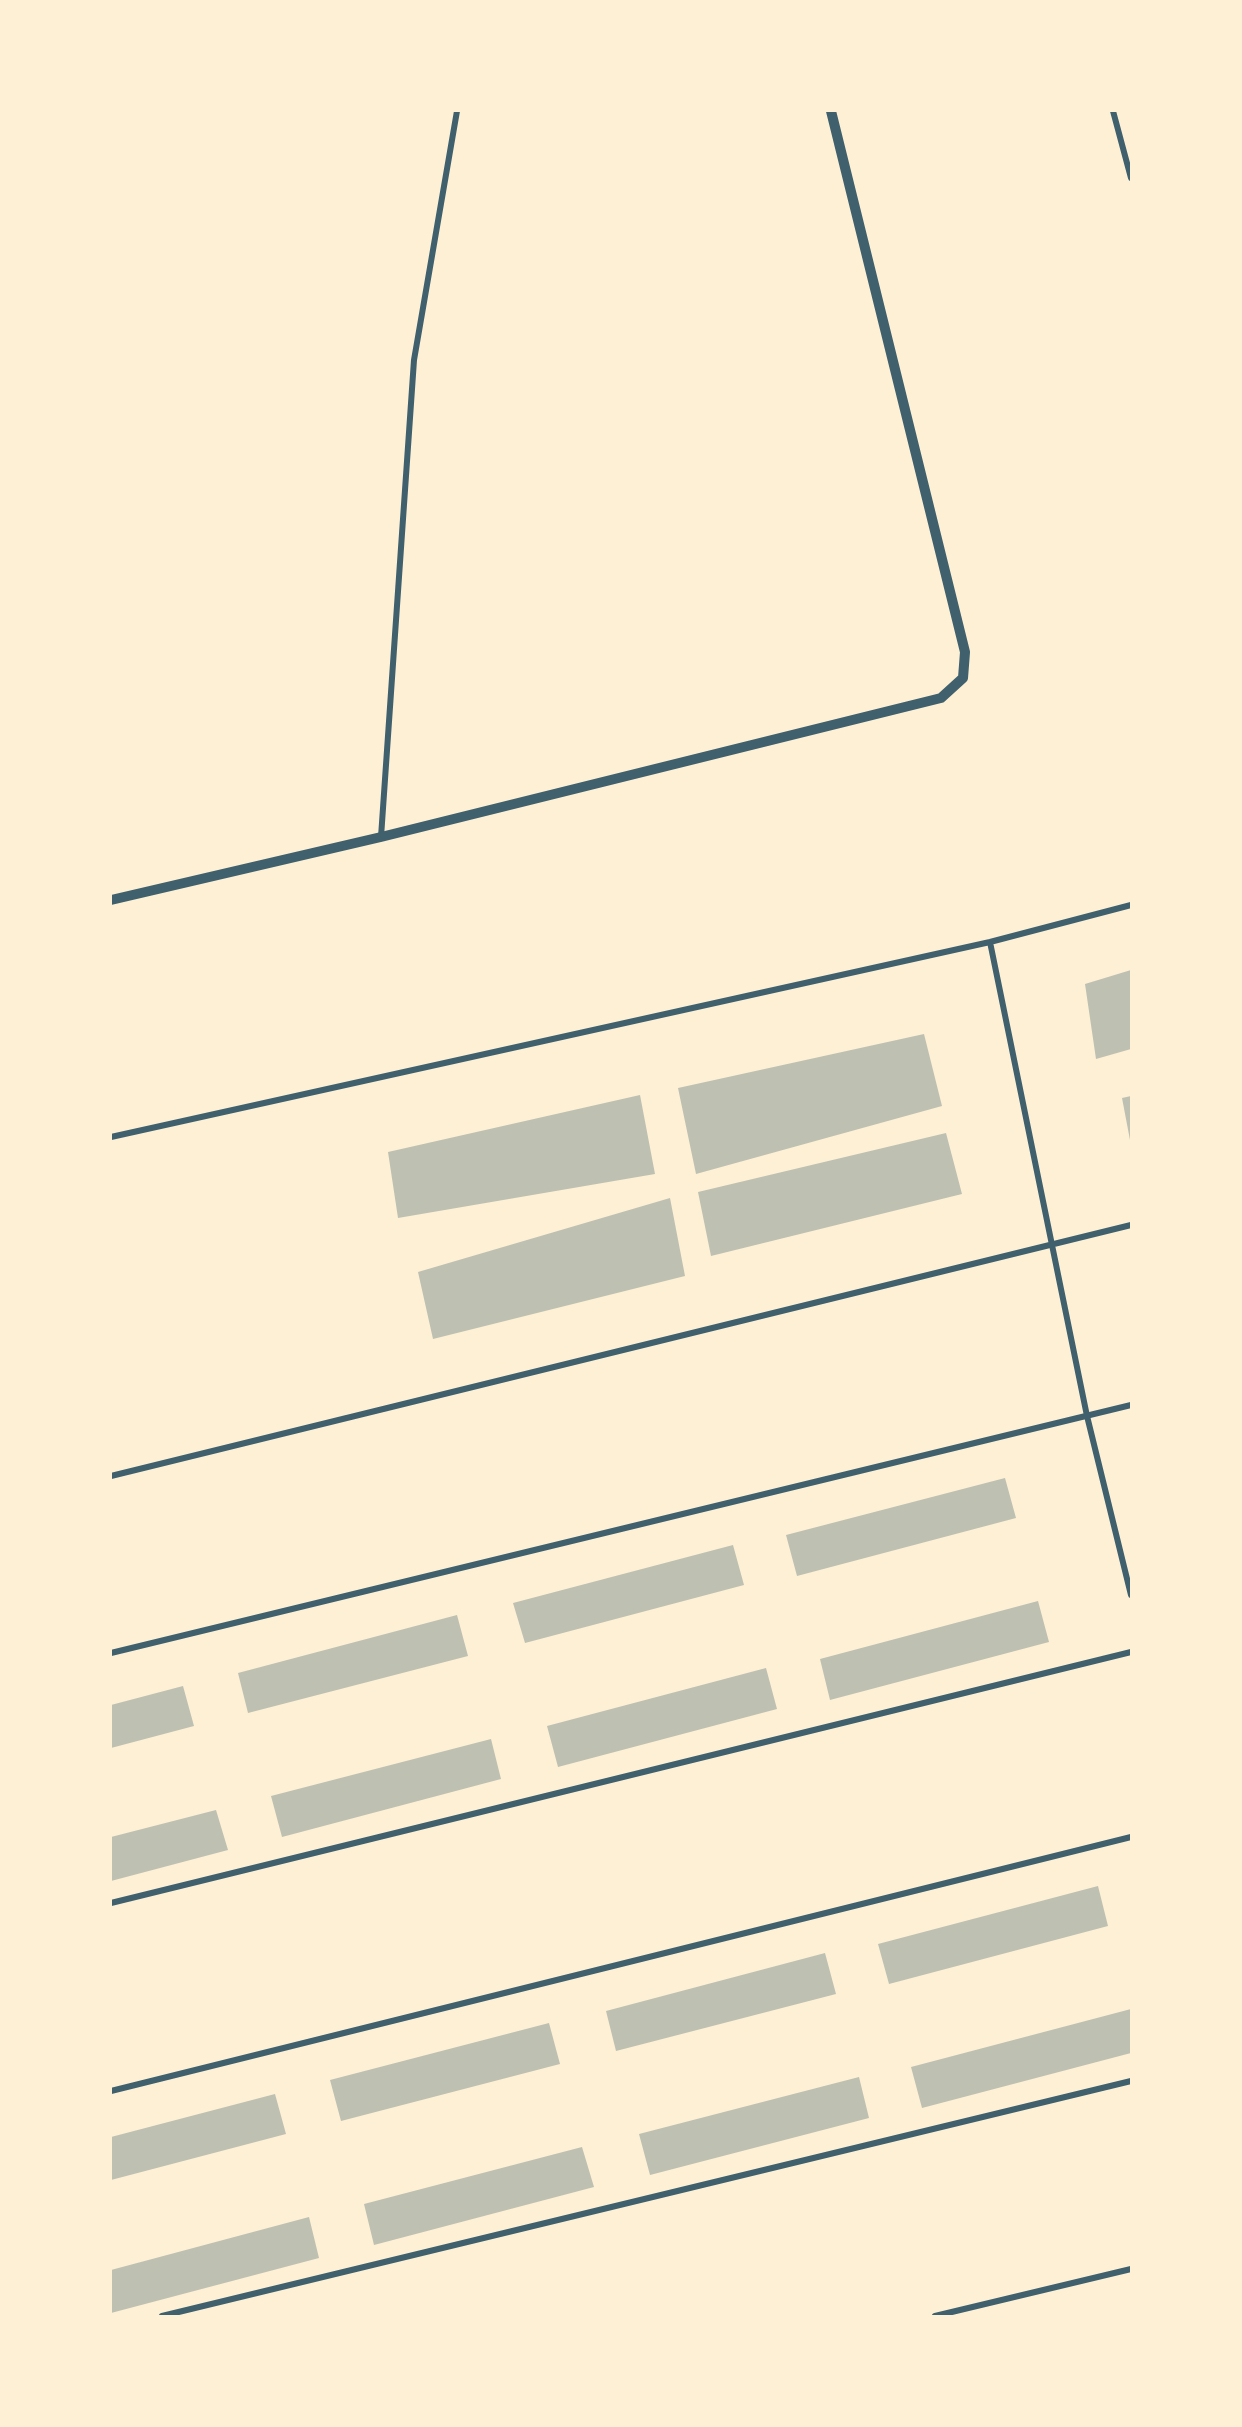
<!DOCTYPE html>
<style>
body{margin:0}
#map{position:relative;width:1242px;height:2427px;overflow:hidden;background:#fdf0d5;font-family:"Open Sans",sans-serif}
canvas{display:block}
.frame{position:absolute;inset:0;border:112px solid #fdf0d5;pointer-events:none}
</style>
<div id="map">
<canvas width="1242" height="2427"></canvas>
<div class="frame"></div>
</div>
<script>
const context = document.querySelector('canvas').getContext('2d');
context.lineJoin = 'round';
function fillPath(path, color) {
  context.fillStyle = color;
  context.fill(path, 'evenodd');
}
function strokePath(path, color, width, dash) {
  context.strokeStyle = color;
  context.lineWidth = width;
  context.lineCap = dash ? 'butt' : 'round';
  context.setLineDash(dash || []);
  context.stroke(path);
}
const building = new Path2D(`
 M 1131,970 L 1131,1049 L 1096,1059 L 1085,984 Z
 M 924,1034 L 942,1106 L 696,1174 L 678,1088 Z
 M 640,1095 L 655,1174 L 398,1218 L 388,1152 Z
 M 1131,1096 L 1131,1140 L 1130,1140 L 1122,1098 Z
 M 946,1133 L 962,1194 L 711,1256 L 698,1192 Z
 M 670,1198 L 685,1276 L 433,1339 L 418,1272 Z
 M 1005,1478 L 1016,1518 L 797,1576 L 786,1535 Z
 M 733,1545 L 744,1585 L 525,1643 L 513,1603 Z
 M 1038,1601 L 1049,1642 L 830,1700 L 820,1659 Z
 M 457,1615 L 468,1656 L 248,1713 L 238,1673 Z
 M 766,1668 L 777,1709 L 558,1767 L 547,1726 Z
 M 183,1686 L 194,1726 L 111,1748 L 111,1705 Z
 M 491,1739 L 501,1779 L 282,1837 L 271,1796 Z
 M 216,1810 L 228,1850 L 111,1881 L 111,1837 Z
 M 1098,1886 L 1108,1926 L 889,1984 L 878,1944 Z
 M 825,1953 L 836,1994 L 616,2051 L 606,2011 Z
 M 1131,2009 L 1131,2053 L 922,2108 L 911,2067 Z
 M 549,2023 L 560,2064 L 341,2121 L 330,2080 Z
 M 859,2077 L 869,2118 L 650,2175 L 639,2134 Z
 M 275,2094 L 286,2134 L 111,2180 L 111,2137 Z
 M 582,2147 L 594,2187 L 374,2245 L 364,2204 Z
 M 309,2217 L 319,2258 L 111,2313 L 111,2270 Z`);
const minor = new Path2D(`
 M 1113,111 L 1131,178
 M 381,837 L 414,360 L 457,111
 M 990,942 L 1087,1416 L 1131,1595
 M 111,1137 L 990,942 L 1131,905
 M 111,1476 L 1131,1225
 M 111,1653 L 1131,1405
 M 111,1903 L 1131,1652
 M 111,2091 L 1131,1837
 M 162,2316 L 1131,2081
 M 935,2316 L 1131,2269`);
const tertiary = new Path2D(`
 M 111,900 L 381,837 L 941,698 L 963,678 L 965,652 L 831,111`);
fillPath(building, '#bec0b2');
strokePath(minor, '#3f606c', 6);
strokePath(tertiary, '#3f606c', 10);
</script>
